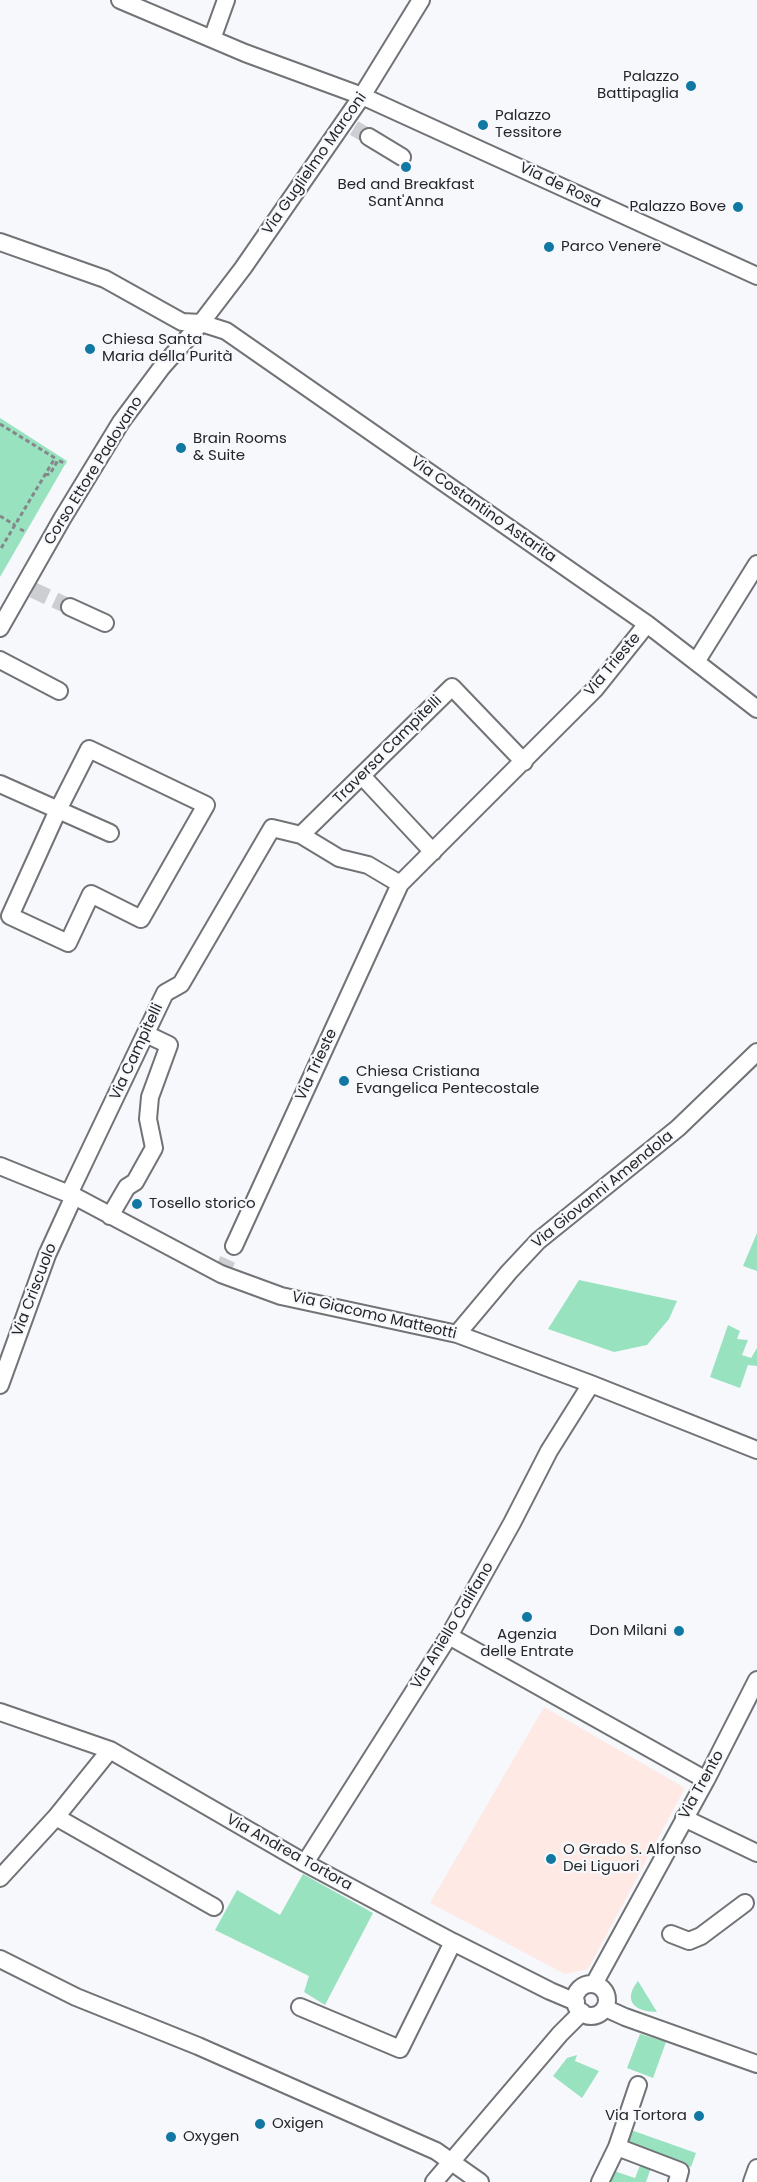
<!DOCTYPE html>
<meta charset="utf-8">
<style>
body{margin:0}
canvas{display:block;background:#f6f8fc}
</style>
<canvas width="757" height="2182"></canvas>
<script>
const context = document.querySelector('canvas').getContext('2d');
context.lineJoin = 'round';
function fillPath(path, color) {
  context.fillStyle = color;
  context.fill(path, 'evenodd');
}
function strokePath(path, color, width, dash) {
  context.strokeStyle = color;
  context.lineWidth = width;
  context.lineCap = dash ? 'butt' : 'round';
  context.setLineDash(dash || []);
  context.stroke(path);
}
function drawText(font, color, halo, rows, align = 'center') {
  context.font = font + ' Poppins,sans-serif';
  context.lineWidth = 4.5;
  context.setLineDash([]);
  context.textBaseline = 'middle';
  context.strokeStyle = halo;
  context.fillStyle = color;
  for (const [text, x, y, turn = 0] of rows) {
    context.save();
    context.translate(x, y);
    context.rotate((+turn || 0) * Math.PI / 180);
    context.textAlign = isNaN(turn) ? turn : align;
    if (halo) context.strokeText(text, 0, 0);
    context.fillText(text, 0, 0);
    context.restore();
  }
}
const education = new Path2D(`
 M 544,1707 L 685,1788 L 588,1969 L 565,1974 L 430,1903 Z`);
const green = new Path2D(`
 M 0,418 L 67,461 L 0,577 Z
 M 757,1233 L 757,1271 L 743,1266 Z
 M 579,1280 L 677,1301 L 669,1319 L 647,1345 L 614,1352 L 548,1329 Z
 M 728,1325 L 740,1331 L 737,1339 L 748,1340 L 742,1355 L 751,1358 L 757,1348 L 757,1366 L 748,1365 L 740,1388 L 710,1377 Z
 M 303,1874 L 373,1913 L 325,2005 L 304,1992 L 309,1976 L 215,1930 L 237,1890 L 280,1915 Z
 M 638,1981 L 657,2012 C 635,2012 622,2001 638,1981 Z
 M 640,2034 L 666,2042 L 653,2078 L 627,2068 Z
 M 577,2055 L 575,2061 L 599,2071 L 582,2098 L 553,2076 L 567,2058 Z
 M 631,2130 L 696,2153 L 691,2167 L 626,2145 Z
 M 643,2158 L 653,2162 L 646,2182 L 610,2182 L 614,2171 L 635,2178 Z`);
const minorTunnel = new Path2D(`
 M 354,128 L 369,137
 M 33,590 L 70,607
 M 221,1274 L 234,1246`);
const path = new Path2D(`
 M 0,424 L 55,458 L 0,550
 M 45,475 L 50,474 L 58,460 L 66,464
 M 0,516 L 15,525
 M 20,529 L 26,532`);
const minor = new Path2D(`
 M 120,0 L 245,53 L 362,96 L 757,276
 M 212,39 L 226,0
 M 369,137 L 402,157
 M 0,242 L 105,279 L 182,322 L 201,323 L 226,331 L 647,624 L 757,709
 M 70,607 L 105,623
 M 0,628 L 62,519 L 121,422 L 162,367 L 201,323 L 243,268 L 362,96 L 421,0
 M 0,660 L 59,691
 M 696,662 L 757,564
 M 89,749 L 206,805 L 141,919 L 91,894 L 68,943 L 10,916 L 58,810 Z
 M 362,776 L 433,852
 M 0,784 L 110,833
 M 301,835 L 452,687 L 524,762
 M 0,1166 L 74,1196 L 221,1274 L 281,1296 L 457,1334 L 591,1384 L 757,1450
 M 69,1194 L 165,993 L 181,984 L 272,828 L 301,835 L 339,858 L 368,865 L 400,884
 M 110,1216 L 127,1187 L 135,1182 L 154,1148 L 148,1119 L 150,1097 L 169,1045 L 146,1034
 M 234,1246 L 400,884 L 595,689 L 647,624
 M 457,1334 L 509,1272 L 538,1241 L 678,1128 L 757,1052
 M 0,1385 L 47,1255 L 74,1196
 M 449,1636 L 706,1780
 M 0,1712 L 110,1750 L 305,1863 L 453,1942 L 550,1991 L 576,2002
 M 56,1817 L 214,1907
 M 684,1818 L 757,1853
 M 305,1863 L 449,1636 L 512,1523 L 549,1451 L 591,1384
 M 0,1878 L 56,1817 L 110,1750
 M 671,1934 L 689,1941 L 701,1936 L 745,1903
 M 0,1959 L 76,1997 L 198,2046 L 436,2151 L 480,2182
 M 594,1984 L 706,1780 L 757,1680
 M575 2000a16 16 0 1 1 32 0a16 16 0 1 1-32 0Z
 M 300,2007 L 400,2049 L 453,1942
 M 605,2008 L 625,2017 L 757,2064
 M 617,2147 L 680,2171 L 677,2182
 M 434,2182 L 560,2034 L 582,2012
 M 600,2182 L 617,2147 L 638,2085
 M 752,2182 L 757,2168`);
const markers = [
 [691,86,6,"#1178a3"],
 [483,125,6,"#1178a3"],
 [406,167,6,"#1178a3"],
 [738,207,6,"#1178a3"],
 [549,247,6,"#1178a3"],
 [90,349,6,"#1178a3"],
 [181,448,6,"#1178a3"],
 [344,1081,6,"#1178a3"],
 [137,1204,6,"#1178a3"],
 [527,1617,6,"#1178a3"],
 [679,1631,6,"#1178a3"],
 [551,1859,6,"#1178a3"],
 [699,2116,6,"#1178a3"],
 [260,2124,6,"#1178a3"],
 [171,2137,6,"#1178a3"]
];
const poiNames = [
 ["Palazzo",679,77,"right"],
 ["Battipaglia",679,94,"right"],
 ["Palazzo",495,116],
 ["Tessitore",495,133],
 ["Bed and Breakfast",406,185,"center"],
 ["Sant'Anna",406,202,"center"],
 ["Palazzo Bove",726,207,"right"],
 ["Parco Venere",561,247],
 ["Chiesa Santa",102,340],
 ["Maria della Purità",102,357],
 ["Brain Rooms",193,439],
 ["& Suite",193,456],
 ["Chiesa Cristiana",356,1072],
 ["Evangelica Pentecostale",356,1089],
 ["Tosello storico",149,1204],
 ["Don Milani",667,1631,"right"],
 ["Agenzia",527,1635,"center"],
 ["delle Entrate",527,1652,"center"],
 ["O Grado S. Alfonso",563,1850],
 ["Dei Liguori",563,1867],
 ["Via Tortora",687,2116,"right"],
 ["Oxigen",272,2124],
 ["Oxygen",183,2137]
];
const streetNames = [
 ["Via Guglielmo Marconi",315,164,-55],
 ["Via de Rosa",560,186,25],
 ["Corso Ettore Padovano",94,471,-58],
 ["Via Costantino Astarita",483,510,35],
 ["Via Trieste",613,665,-50],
 ["Traversa Campitelli",388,750,-45],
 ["Via Campitelli",137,1052,-65],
 ["Via Trieste",317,1065,-65],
 ["Via Giovanni Amendola",603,1190,-39],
 ["Via Criscuolo",35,1290,-69],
 ["Via Giacomo Matteotti",374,1316,13],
 ["Via Aniello Califano",453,1626,-59],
 ["Via Trento",702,1785,-61],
 ["Via Andrea Tortora",289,1853,29]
];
fillPath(education, '#fee9e4');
fillPath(green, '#99e2bf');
strokePath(minorTunnel, '#ccced1', 16, [16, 8]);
strokePath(minor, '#717376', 20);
strokePath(path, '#86878a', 3, [4.5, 3]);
strokePath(minor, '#fff', 16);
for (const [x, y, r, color] of markers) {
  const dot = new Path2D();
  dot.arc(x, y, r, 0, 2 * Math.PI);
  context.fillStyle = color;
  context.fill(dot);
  strokePath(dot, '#f6f8fc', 2);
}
drawText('15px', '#242526', '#f6f8fc', poiNames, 'left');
drawText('15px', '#242526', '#f6f8fc', streetNames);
</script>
